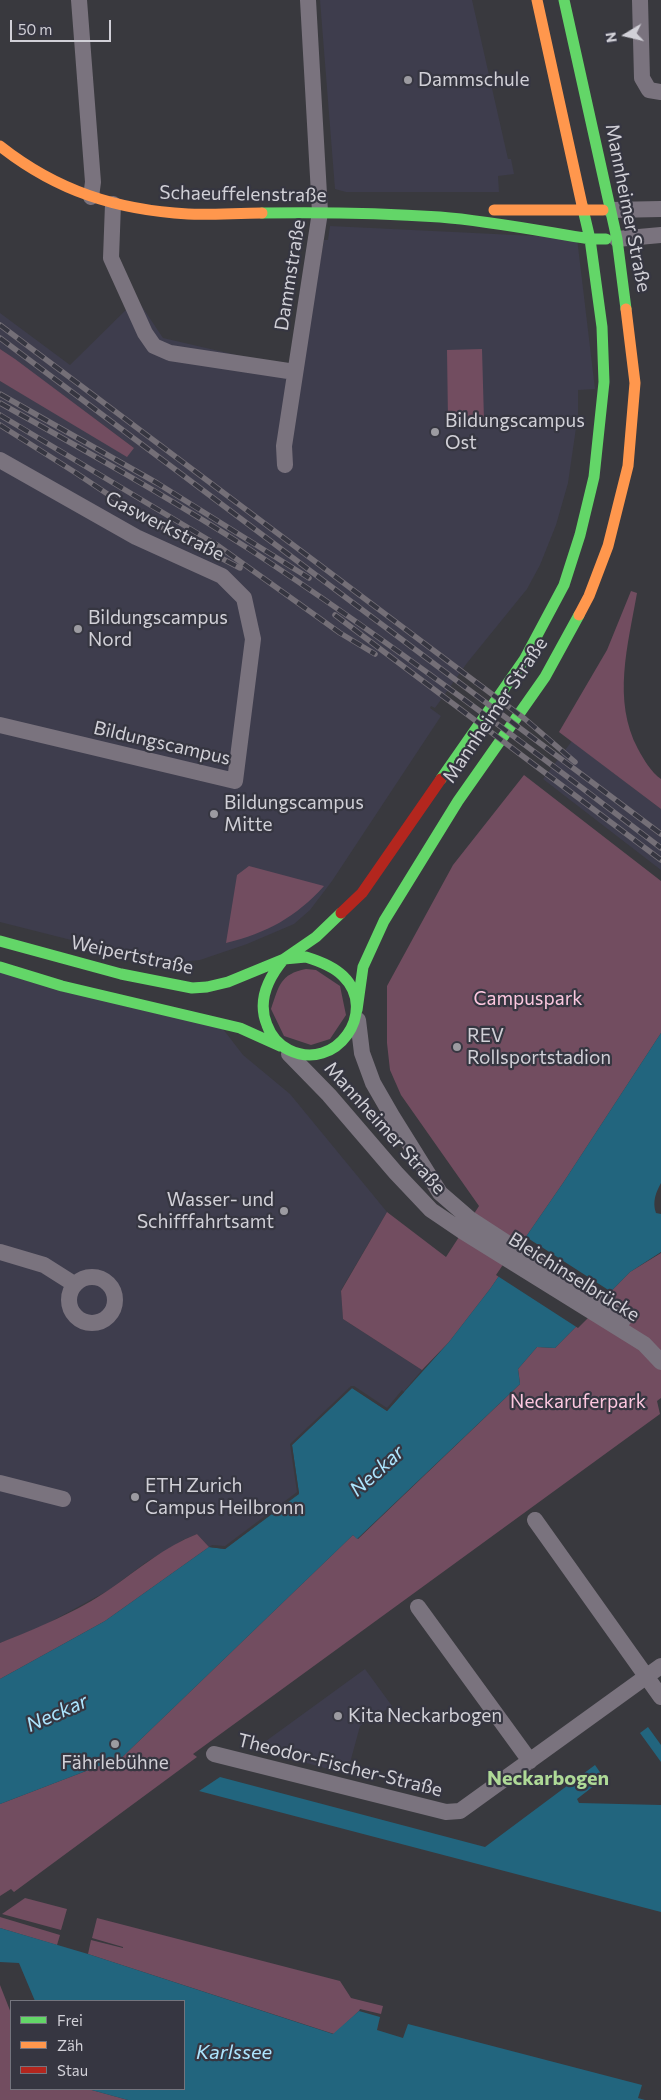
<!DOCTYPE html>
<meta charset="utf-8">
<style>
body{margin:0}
#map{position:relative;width:661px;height:2100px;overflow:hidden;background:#39393e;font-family:Commissioner,sans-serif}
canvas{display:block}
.legend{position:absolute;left:10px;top:2000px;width:175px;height:90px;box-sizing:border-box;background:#363641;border:1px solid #74747d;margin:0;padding:6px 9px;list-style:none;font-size:15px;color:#d1d0d7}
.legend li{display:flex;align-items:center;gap:10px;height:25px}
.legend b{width:25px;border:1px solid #74747d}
.north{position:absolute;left:601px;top:10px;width:50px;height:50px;-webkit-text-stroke:4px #363641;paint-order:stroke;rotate:261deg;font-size:14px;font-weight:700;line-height:20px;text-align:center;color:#d1d0d7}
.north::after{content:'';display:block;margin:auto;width:18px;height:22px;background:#d1d0d7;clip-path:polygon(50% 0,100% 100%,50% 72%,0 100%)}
.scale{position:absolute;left:10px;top:20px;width:101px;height:22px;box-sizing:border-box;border:2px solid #d1d0d7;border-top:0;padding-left:6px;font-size:15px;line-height:18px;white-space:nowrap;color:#d1d0d7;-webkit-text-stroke:4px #363641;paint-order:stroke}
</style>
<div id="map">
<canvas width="661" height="2100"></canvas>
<ul class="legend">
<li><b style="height:6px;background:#63d668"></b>Frei</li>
<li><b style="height:6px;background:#ff974d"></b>Zäh</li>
<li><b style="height:6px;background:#b3261e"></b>Stau</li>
</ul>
<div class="north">N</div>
<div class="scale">50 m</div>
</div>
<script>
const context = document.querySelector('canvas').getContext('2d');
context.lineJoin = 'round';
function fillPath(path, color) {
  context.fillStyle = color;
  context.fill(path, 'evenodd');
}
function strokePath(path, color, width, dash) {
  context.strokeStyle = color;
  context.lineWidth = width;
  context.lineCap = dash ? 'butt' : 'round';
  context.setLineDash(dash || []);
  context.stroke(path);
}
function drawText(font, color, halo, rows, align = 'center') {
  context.font = font + ' Commissioner,sans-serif';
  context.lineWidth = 4.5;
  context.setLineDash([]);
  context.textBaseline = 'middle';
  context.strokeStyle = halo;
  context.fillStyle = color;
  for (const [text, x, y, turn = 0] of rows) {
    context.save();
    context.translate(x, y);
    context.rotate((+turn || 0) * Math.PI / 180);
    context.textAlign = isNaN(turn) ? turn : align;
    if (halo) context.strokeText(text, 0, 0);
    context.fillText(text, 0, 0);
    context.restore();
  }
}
const built = new Path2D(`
 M 320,0 L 472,0 L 508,159 L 511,159 L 514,174 L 498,176 L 499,192 L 346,192 L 335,189 Z
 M 330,226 L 577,238 L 595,389 L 578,390 L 578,414 L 568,483 L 556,525 L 540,565 L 527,589 L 467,663 L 435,708 L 431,706 L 430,708 L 441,716 L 332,881 L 310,910 L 294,924 L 247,944 L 200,960 L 166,964 L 0,922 L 0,381 L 48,408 L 134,448 L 0,349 L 0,313 L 70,365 L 137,299 L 163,338 L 301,370 L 324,240 L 328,240 Z
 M 572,741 L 661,809 L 661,870 L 543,779 Z
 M 0,966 L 223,1029 L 243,1055 L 290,1094 L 387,1212 L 341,1290 L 343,1319 L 422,1370 L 387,1411 L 299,1493 L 225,1549 L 209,1547 L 197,1534 L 183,1540 L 145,1563 L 109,1590 L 41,1627 L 0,1643 Z
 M 365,1669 L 392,1706 L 360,1726 L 347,1774 L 255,1749 Z`);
const green = new Path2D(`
 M 0,349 L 15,359 L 134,448 L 127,457 L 0,381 Z
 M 482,349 L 484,420 L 448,420 L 447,350 Z
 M 631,591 L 637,593 C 628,645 612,700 638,749 C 644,760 651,772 661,779 L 661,809 L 559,732 L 607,650 Z
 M 524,775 L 661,881 L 661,1033 L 563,1183 L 490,1289 L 449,1342 L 422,1370 L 343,1319 L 341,1291 L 387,1212 L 446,1257 L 479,1206 L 401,1095 L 390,1070 L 387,1043 L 387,986 L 453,865 Z
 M 249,866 L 324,886 C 296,917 267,933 226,943 L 237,875 Z
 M 306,969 L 316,970 L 340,986 L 346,1015 L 330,1039 L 311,1045 L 284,1036 L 271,1009 C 279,986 280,974 306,969 Z
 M 661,1253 L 661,1398 L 657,1401 L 660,1414 L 193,1754 L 197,1757 L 14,1892 L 11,1889 L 0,1896 L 0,1804 L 99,1766 L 113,1766 L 353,1535 L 358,1539 L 520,1384 L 518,1369 L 537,1347 L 555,1348 L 630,1272 Z
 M 197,1534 L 209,1547 L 105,1621 L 0,1679 L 0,1643 C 35,1629 79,1611 110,1589 C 139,1569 164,1547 197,1534 Z
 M 25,1898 L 67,1909 L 61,1930 L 2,1914 Z
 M 0,1917 L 60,1935 L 57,1945 L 0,1928 Z
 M 97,1918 L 340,1981 L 351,1998 L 383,2006 L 381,2014 L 360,2009 L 359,2011 L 334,2034 L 88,1954 L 91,1940 L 123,1948 L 123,1947 L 92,1938 Z
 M 0,1985 L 11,2013 L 11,2089 L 88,2089 L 128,2100 L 0,2100 Z`);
const water = new Path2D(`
 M 661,1033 L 661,1183 C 656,1192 652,1202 656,1213 L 661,1214 L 661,1252 L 630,1272 L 555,1348 L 537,1347 L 518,1369 L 520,1384 L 357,1539 L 353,1535 L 113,1766 L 99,1766 L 0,1804 L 0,1679 L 105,1621 L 209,1547 L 225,1549 L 299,1494 L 292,1445 L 352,1388 L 387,1411 L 449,1342 L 490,1289 L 563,1183 Z
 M 648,1727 L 661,1745 L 661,1762 L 640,1733 Z
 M 595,1765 L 604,1778 L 577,1799 L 579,1803 L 661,1805 L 661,1912 L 199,1791 L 220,1777 L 485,1847 Z
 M 0,1928 L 88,1954 L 333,2034 L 359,2011 L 380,2017 L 377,2030 L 403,2038 L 408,2024 L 642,2085 L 638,2098 L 645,2100 L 128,2100 L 88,2089 L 184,2089 L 184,2001 L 35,2001 L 19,1963 L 0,1962 Z`);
const pier = new Path2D(`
 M 523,1235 L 613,1293 L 578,1328 L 496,1275 Z
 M 351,1386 L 354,1386 L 387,1408 L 402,1390 L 404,1392 L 387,1411 L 352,1388 L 292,1445 L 299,1493 L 225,1549 L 209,1547 L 212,1545 L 225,1546 L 297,1492 L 290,1444 Z`);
const street = new Path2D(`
 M 79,0 L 93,182 L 91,197
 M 640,0 L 642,78 L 649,90 L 661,92
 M 113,204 L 111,258 L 145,333 L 154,346 L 170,353 L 295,372
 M 611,210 L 661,209
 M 617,239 L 661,235
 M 0,460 L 136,537 L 222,576 L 244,598 L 253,639 L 235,781 L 0,725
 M 285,465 L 284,446 L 320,212 L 308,0
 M 358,1020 L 362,1053 L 373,1083 L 392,1116 L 440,1193 L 470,1219 L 624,1319
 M 289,1054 L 329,1095 L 396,1173 L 431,1210 L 462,1231 L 644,1344 L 661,1362
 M 0,1252 L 44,1265 L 74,1284
 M69 1300a23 23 0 1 1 46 0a23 23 0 1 1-46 0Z
 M 0,1483 L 63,1499
 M 535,1520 L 661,1697
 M 418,1607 L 530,1761
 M 214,1754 L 446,1812 L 460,1811 L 661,1666`);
const fast = new Path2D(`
 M 564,0 L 617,239 L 626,309
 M 262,213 C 321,212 381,213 440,217 C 490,221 540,231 590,239 L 606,239
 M 441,779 L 524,660 L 564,585 L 580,535 L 594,477 L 604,382 L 602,327 L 590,239 L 582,205
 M 0,941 L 121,974 L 192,988 L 207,987 L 228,982 L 284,959 L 316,937 L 341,913
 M 306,957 C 319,961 333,966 343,976 C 379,1011 336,1073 289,1050 C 279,1045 271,1036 267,1025 C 257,1001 268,978 284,959 Z
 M 0,967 L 62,986 L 240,1028 L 280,1046
 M 357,1010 L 363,967 L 384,921 L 458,801 L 545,677 L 579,615`);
const slow = new Path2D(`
 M 537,0 L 582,205
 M 0,146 C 57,191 117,210 188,214 C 213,215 237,213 262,213
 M 494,210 L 603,210
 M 579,615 L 589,596 L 608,546 L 628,466 L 635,383 L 626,309`);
const jam = new Path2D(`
 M 341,913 L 362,893 L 441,779`);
const rail = new Path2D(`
 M 0,325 L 525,719 L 575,762
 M 0,338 L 661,834
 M 0,394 L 157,483 L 309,578
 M 0,403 C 84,450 168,497 249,549 C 391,642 526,745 661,848
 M 0,415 L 217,545 L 340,633 L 375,654
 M 0,425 L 76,473 L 139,515 L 240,568
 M 335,615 L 661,860`);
const markers = [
 [408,80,5,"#9c9ba1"],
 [435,432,5,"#9c9ba1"],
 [78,629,5,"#9c9ba1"],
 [214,814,5,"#9c9ba1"],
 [457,1047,5,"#9c9ba1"],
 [284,1211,5,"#9c9ba1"],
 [135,1497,5,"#9c9ba1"],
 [338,1716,5,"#9c9ba1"],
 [115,1744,5,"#9c9ba1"]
];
const poiNames = [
 ["Dammschule",418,80],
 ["Bildungscampus",445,421],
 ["Ost",445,443],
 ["Bildungscampus",88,618],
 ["Nord",88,640],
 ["Bildungscampus",224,803],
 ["Mitte",224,825],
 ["REV",467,1036],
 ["Rollsportstadion",467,1058],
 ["Wasser- und",274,1200,"right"],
 ["Schifffahrtsamt",274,1222,"right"],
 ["ETH Zurich",145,1486],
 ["Campus Heilbronn",145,1508],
 ["Kita Neckarbogen",348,1716],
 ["Fährlebühne",115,1763,"center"]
];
const streetNames = [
 ["Schaeuffelenstraße",243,194,1],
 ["Mannheimer Straße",628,208,79],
 ["Dammstraße",290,275,-81],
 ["Gaswerkstraße",165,526,27],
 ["Mannheimer Straße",495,710,-56],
 ["Bildungscampus",162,743,13],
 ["Weipertstraße",132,955,12],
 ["Mannheimer Straße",385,1128,48],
 ["Bleichinselbrücke",574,1277,32],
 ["Theodor-Fischer-Straße",340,1765,14]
];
const parkNames = [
 ["Campuspark",528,999],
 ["Neckaruferpark",578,1402]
];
const waterNames = [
 ["Neckar",377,1471,-42],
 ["Neckar",57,1713,-24],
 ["Karlssee",234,2052]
];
const neighbourhoodNames = [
 ["Neckarbogen",548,1778]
];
fillPath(built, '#3e3d4d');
fillPath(green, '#724d60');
fillPath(water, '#22657e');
fillPath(pier, '#39393e');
strokePath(street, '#7a737e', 16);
strokePath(fast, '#63d668', 11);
strokePath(slow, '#ff974d', 11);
strokePath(jam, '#b3261e', 11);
strokePath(rail, '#746f77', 5.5);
strokePath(rail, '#363641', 4, [11]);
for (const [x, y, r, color] of markers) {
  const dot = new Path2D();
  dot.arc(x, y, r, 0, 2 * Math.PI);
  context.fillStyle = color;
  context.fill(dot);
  strokePath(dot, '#363641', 2);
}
drawText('19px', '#d1d0d7', '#363641', poiNames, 'left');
drawText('19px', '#d1d0d7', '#363641', streetNames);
drawText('19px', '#fcc7df', '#363641', parkNames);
drawText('italic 20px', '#ade5fe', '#363641', waterNames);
drawText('bold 20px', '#afda97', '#363641', neighbourhoodNames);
</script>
